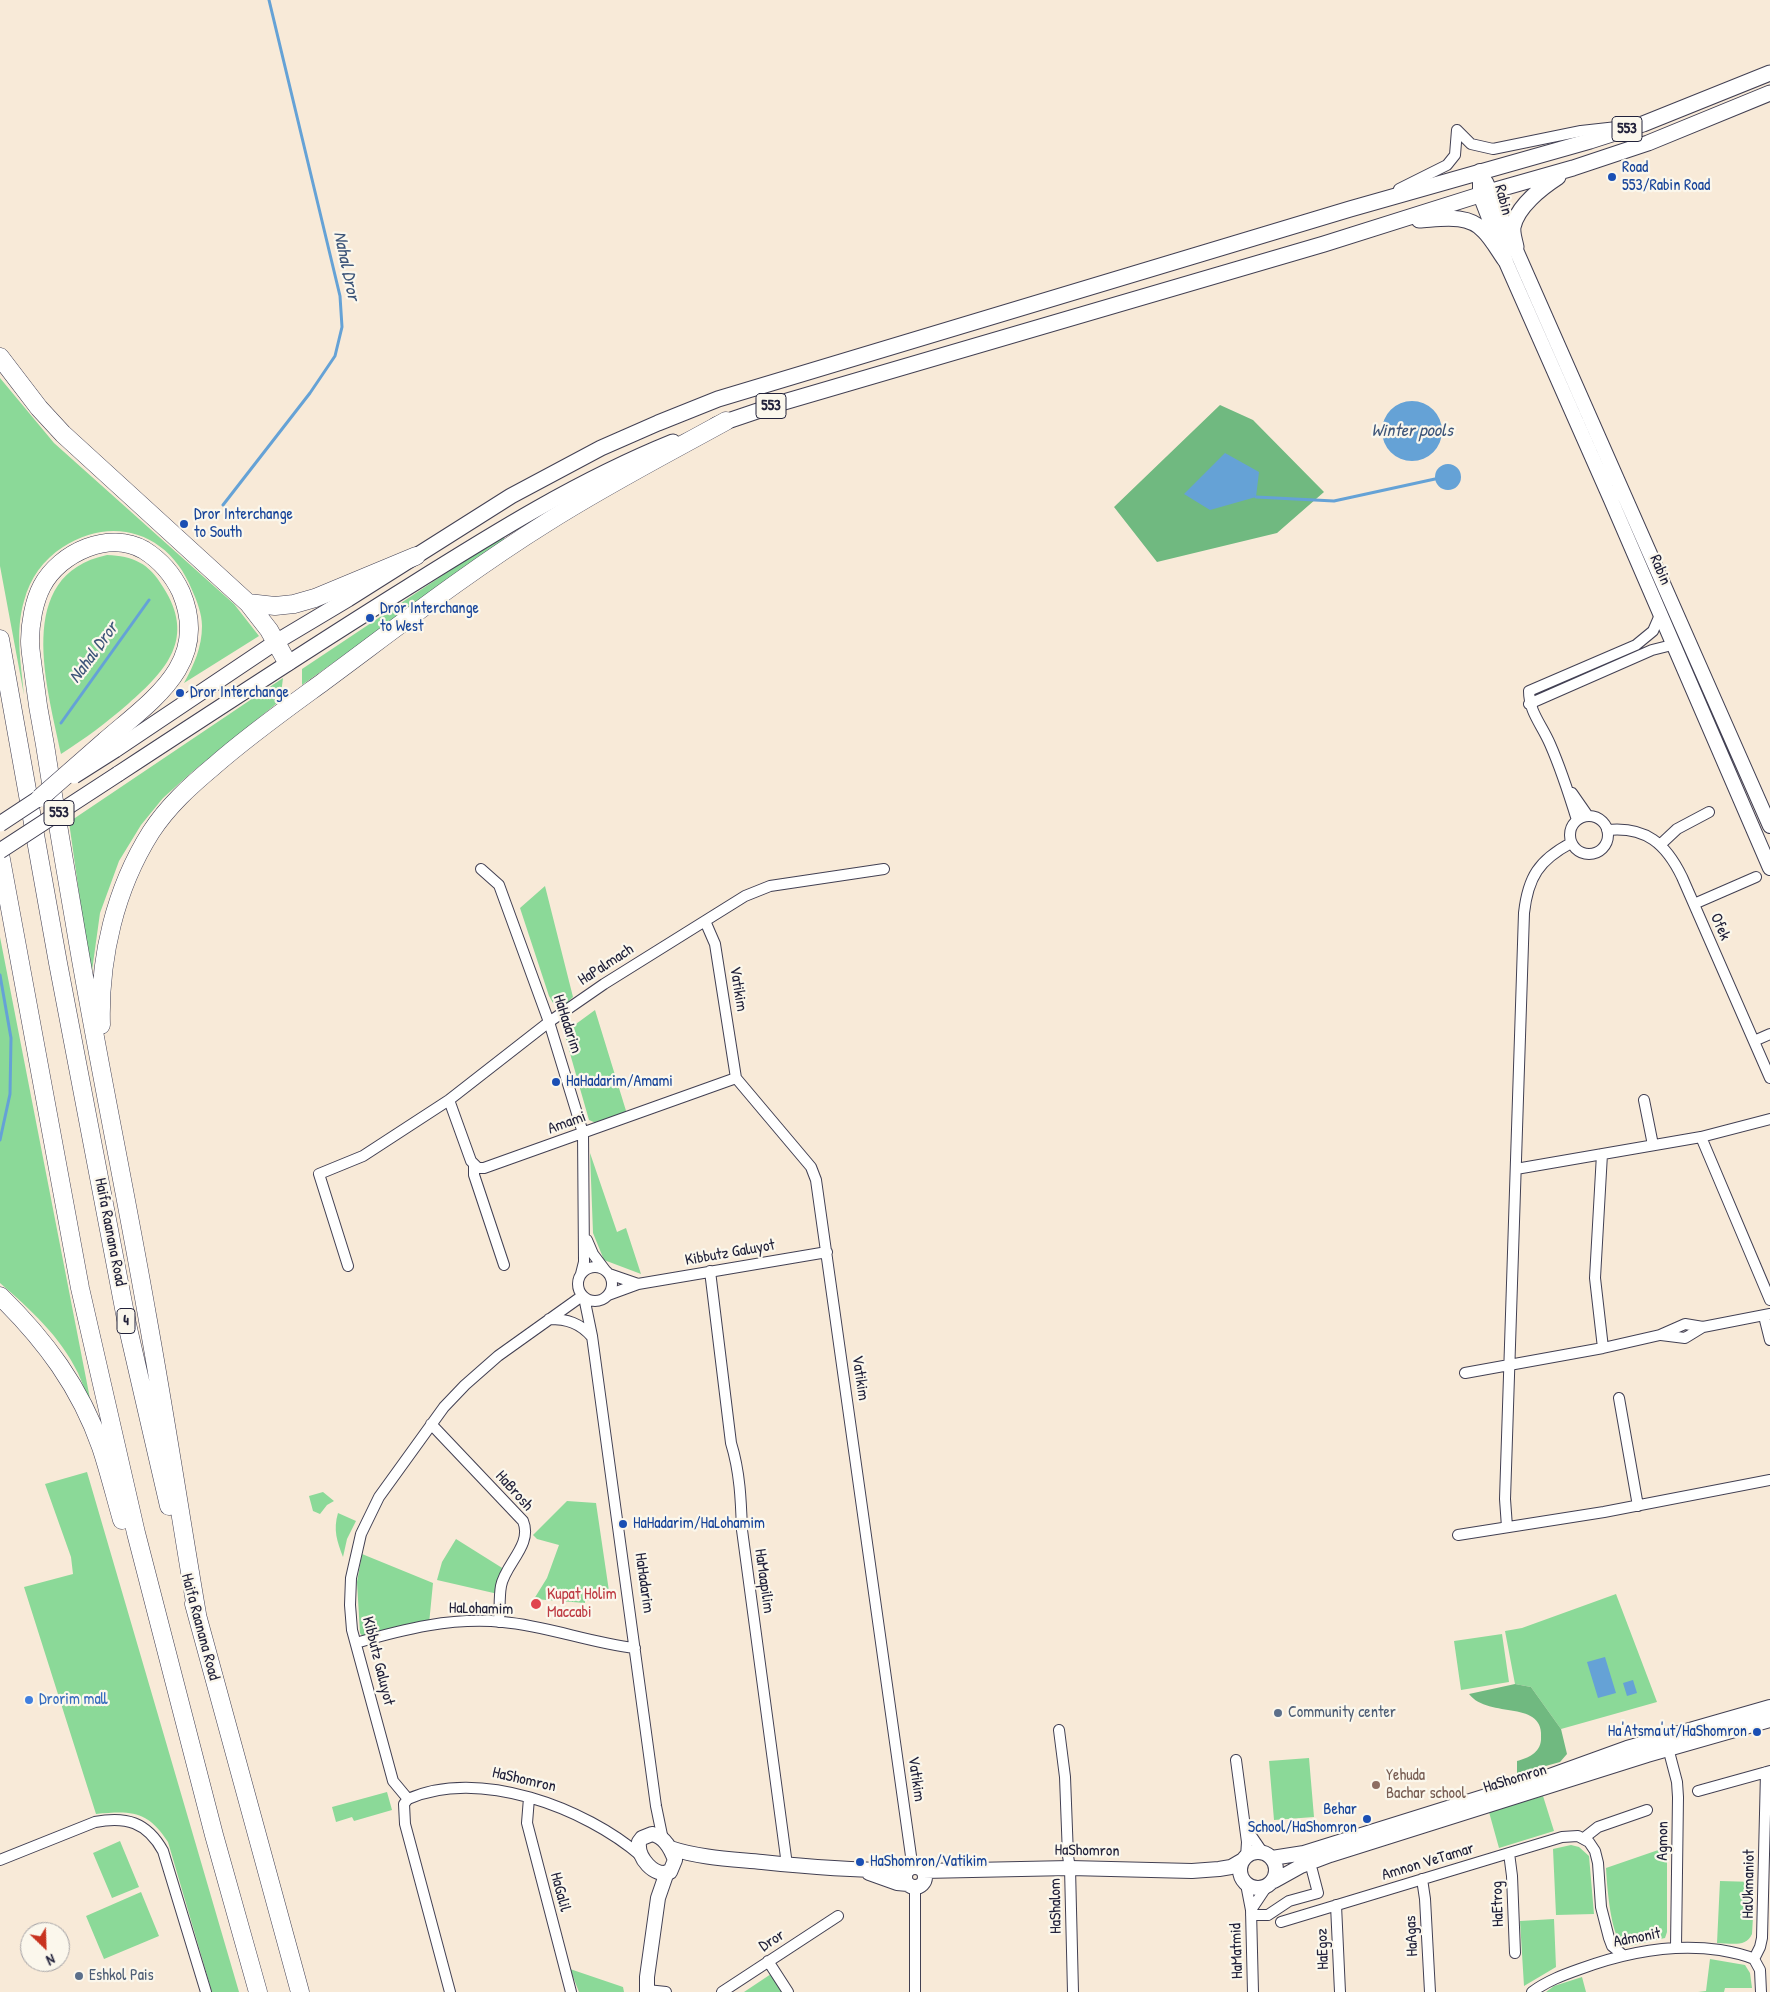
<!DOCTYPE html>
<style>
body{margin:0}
#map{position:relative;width:1770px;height:1992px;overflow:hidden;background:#f8ead8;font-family:"Patrick Hand",sans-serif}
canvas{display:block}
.north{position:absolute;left:20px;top:1922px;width:50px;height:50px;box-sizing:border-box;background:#fbf7ec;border:1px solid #a4a2a5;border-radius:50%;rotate:156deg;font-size:14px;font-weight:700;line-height:20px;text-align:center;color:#22223b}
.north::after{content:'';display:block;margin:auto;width:18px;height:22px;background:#c8321e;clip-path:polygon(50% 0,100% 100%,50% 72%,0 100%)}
</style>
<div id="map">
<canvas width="1770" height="1992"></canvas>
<div class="north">N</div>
</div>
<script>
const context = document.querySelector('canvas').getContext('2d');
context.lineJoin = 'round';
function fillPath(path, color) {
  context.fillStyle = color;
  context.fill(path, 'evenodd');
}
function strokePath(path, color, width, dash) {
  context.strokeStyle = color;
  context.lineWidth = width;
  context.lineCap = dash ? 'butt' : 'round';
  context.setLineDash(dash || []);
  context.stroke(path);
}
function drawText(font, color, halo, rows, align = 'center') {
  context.font = font + ' "Patrick Hand",sans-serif';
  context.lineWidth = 4.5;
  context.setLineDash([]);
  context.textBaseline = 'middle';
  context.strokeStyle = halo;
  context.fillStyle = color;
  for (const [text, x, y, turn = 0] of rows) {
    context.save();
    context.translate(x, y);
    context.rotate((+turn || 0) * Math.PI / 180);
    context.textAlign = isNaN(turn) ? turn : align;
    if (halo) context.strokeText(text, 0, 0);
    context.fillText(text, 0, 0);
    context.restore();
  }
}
const green = new Path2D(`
 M 0,378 L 54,443 L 234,604 L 259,636 L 184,683 C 194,665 202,647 202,626 C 202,614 197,601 192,590 C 170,534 114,514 63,547 C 43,560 30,578 24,601 C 15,632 21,663 24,695 L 0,566 Z
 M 503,535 L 506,543 L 455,576 L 302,685 L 302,669 Z
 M 107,555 C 133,556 149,563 163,587 C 196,638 167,670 128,704 C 106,723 86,738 61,754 C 48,689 12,575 107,555 Z
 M 283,678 L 281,694 L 276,704 L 192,772 L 163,798 L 141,825 L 119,861 L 100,913 L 91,978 L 69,822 Z
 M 545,886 L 573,997 L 565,1005 L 553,1003 L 549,996 L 520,908 Z
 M 0,937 L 92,1409 C 87,1397 83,1384 78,1373 C 60,1336 30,1309 0,1283 Z
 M 595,1010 L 627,1114 L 596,1123 L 589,1120 L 565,1036 L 565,1032 Z
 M 590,1153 L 617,1232 L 626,1228 L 641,1274 L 604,1260 L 593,1233 Z
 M 87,1472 L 239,1992 L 212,1992 L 168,1842 C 147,1810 131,1811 96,1814 L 24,1587 L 73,1574 L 71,1557 L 45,1484 Z
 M 323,1492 L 334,1501 L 327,1505 L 320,1514 L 313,1511 L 309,1496 Z
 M 567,1501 L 596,1503 L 610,1598 L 585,1601 L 585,1603 L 534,1599 L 547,1578 L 559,1545 L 537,1539 L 533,1535 Z
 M 338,1513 L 356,1521 L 347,1539 L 343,1557 C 337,1541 333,1530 338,1513 Z
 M 456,1539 L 507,1571 L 498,1594 L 437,1580 L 442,1562 Z
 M 362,1554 L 433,1583 L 429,1624 L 363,1637 L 360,1633 L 357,1582 Z
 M 1616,1594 L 1657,1702 L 1561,1729 L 1531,1687 L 1515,1684 L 1505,1631 L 1522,1628 Z
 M 1502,1634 L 1509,1682 L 1461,1690 L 1454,1641 Z
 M 1309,1758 L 1314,1817 L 1274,1820 L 1269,1761 Z
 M 387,1792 L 392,1810 L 354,1821 L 352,1817 L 336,1822 L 332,1807 Z
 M 1543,1796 L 1554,1831 L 1499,1848 L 1489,1812 Z
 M 120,1841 L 139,1887 L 112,1898 L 93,1853 Z
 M 1571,1845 L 1579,1847 L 1589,1856 L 1594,1914 L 1556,1915 L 1553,1849 Z
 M 1667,1847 L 1667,1932 L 1665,1938 L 1629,1946 C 1625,1945 1621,1944 1619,1940 C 1610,1926 1607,1885 1606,1868 Z
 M 1720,1881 L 1755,1882 L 1752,1934 C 1746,1948 1730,1943 1717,1943 Z
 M 141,1892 L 159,1936 L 104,1959 L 86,1916 Z
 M 1554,1919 L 1556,1967 L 1524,1986 L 1520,1921 Z
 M 1710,1959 L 1745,1965 L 1750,1973 L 1752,1988 L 1725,1988 L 1724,1992 L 1698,1992 L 1706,1991 Z
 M 570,1969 L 623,1987 L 624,1992 L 579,1992 Z
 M 771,1974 L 783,1992 L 744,1992 Z
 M 1582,1977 L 1586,1992 L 1546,1992 L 1554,1986 Z`);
const forest = new Path2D(`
 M 1220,405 L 1253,420 L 1324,492 L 1277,533 L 1157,562 L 1114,507 Z
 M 1515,1684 L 1531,1687 L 1561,1729 L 1567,1754 L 1560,1762 L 1517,1774 L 1517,1761 C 1528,1758 1540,1753 1541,1740 C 1546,1698 1489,1720 1469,1694 Z`);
const water = new Path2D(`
 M1382 431a30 30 0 1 1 60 0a30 30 0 1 1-60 0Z
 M 1225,453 L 1259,472 L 1256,497 L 1210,510 L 1184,494 Z
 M1435 477a13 13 0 1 1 26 0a13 13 0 1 1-26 0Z
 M 1605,1657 L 1616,1693 L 1598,1698 L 1587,1662 Z
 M 1633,1680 L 1637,1693 L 1627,1696 L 1623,1683 Z`);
const stream = new Path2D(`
 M 1256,497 L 1334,501 L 1435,479
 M 223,505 L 310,393 L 335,356 L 342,327 L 340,296 L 269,0
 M 61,723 L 149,600
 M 0,975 L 11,1038 L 10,1094 L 0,1140`);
const street = new Path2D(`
 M 1457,130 L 1471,144 L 1493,149 L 1581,131 L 1617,127
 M 1399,189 L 1447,165 L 1455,155 L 1457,130
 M 1529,704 L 1652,650 L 1672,645
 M 1572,793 L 1588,816
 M1570 835a19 19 0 1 1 38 0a19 19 0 1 1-38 0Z
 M 1577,820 C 1569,794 1561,769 1550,744 C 1542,725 1529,712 1529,691 L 1636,645 L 1653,631 L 1660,615
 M 1607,830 C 1646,826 1666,844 1682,877 L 1770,1078
 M 1661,844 L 1677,829 L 1709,812
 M 481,869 L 499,885 L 549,1022 L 583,1133 L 584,1262 L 581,1274
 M 1694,904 L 1756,877
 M 705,921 L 715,944 L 736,1078 L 811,1167 L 816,1180 L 912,1863 L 916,1867
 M 1754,1041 L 1770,1034
 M 449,1100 L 471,1161 L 478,1168 L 484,1168 L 736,1078
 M 1644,1100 L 1653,1145
 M 1701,1137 L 1770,1300
 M 1602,1154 L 1595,1278 L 1603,1348
 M 474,1165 L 474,1175 L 504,1265
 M 1516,1169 L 1701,1137 L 1770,1119
 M 587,1240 L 593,1254 L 605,1270
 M 348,1266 L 319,1174 L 363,1156 L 449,1100 L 549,1022 L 604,984 L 745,896 L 770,886 L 884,869
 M578 1284a17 17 0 1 1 34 0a17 17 0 1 1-34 0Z
 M 710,1271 L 731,1443 C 740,1472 741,1501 742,1530 L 787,1865
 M 609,1274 L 638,1284
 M 608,1295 L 638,1284 L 827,1252
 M 584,1297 L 592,1336 L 656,1806 L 663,1840
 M 1764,1316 L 1770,1340
 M 549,1319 C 567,1319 580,1323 592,1337
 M 1661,1335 L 1685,1338 L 1703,1327 L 1770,1314
 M 1465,1373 L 1603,1348 L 1660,1335 L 1685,1324 L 1703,1327
 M 1619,1398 L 1638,1506
 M 431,1424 L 523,1521 C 533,1545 505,1564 501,1586 C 499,1597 500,1610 499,1622
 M 1507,1527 L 1505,1499 L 1524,913 C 1528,877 1539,860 1571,843
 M 1458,1535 L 1604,1512 L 1770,1480
 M 356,1643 C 404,1629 452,1617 503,1622 C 548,1626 590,1643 635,1648
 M 1059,1730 L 1065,1777 L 1068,1856 L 1070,1868 L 1073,1992
 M 1667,1744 L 1677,1782 L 1678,1797 L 1676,1947
 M 1236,1760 L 1247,1842 L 1246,1857
 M 1698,1791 L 1770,1771
 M 529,1798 L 527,1823 L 571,1992
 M 408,1799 C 478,1767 586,1808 641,1856
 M 1248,1831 L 1263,1853
 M 1584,1838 L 1598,1827 L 1647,1810
 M 1509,1853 L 1512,1876 L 1515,1953
 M 0,1860 L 95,1822 C 126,1816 147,1822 163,1851 L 206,1992
 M 1422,1879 L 1425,1899 L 1430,1992
 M 1246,1884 L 1251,1910 L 1253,1992
 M 1336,1905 L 1340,1992
 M 1251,1910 L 1267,1886
 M 1251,1915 L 1268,1915 L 1289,1901 L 1318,1893 L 1312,1870
 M 1281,1922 L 1509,1853 L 1562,1837 L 1578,1836 L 1589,1842 L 1595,1851 L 1598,1863 L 1601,1907 L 1609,1938 L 1612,1946 L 1623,1955
 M 768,1961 L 788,1992
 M 647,1990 L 666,1992
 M 450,1992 L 405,1824 L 404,1804 L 408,1799 L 393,1781 L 352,1630 L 350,1605 L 351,1578 L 361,1534 L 379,1497 L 444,1407 L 465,1385 L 498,1356 L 582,1296
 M 722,1992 L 838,1916
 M 915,1992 L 915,1887
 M 1532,1992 C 1547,1981 1563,1975 1580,1969 C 1626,1952 1672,1943 1720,1950 C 1732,1952 1743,1954 1754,1959
 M 1761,1992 L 1760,1970 L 1754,1959 L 1760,1947 L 1762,1938 L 1766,1772`);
const secondary = new Path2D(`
 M 1480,171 L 1480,195 L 1505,260 L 1611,500 L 1770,868
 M 1486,182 L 1770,826
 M 652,1834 C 664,1836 671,1849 675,1860 L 670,1872 C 654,1878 637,1857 639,1842 L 642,1838 Z
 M 670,1848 C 700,1858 731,1859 762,1862 C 810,1867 859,1871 908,1870
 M1240 1870a18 18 0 1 1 36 0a18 18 0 1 1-36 0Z
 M 1272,1858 L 1304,1853 L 1544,1778 L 1627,1748 L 1770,1707
 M905 1877a10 10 0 1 1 20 0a10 10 0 1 1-20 0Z
 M 923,1871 L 1070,1868 L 1192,1871 L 1219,1869 L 1231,1867 L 1243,1860
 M 869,1873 L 897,1883 L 908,1884
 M 1274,1881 L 1301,1866 L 1330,1855 L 1647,1755 L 1770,1720
 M 647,1992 L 647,1977 L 658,1898 L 667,1872`);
const primary = new Path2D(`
 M 1419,220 C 1440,219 1468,213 1484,231 C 1492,239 1498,250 1505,260
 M 1516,247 C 1515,241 1512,234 1513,227 C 1517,207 1541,188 1558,177
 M 716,425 L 784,402 L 1324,244 L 1492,191 L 1573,168 L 1648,143 L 1770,93
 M 115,750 L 276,642 L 348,599 L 511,496 L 601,448 L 658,423 L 718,399 L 778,381 L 1350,209 L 1590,141 L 1643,124 L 1770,73
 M 118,774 C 214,711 310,648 408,587 C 494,533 579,480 673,442`);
const highway = new Path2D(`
 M 0,357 L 39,408 L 63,434 L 248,603 L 269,630 L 287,662
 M 248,603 L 275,606 L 294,604 L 315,598 L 416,556
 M 0,639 L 58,963 L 127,1324 L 169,1506
 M 105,741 C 152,700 211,663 181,592 C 173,575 160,560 144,550 C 110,530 60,552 42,586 C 34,601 30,624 30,641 C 30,650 32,660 33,669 C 36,695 40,720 45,745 C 54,803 64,861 74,919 C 96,1052 124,1183 147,1315 C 165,1414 180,1514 197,1614
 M 0,854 L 80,1288 L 136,1533 L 214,1835 L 258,1992
 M 101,1025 C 99,958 115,889 151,832 C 168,806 190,786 214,766 C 248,736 286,709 323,682 C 396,628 469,571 546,523 C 604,486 666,454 726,421
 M 0,1296 C 45,1340 80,1387 101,1447 C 109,1471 115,1496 122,1520
 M 194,1604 L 300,1992`);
const primaryBridge = new Path2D(`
 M 74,776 L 115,750
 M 0,824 L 50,791
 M 0,851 L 118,774`);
const highwayBridge = new Path2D(`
 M 40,798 L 105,741`);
const markers = [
 [1612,177,5,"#1a4fb4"],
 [184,524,5,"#1a4fb4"],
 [370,618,5,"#1a4fb4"],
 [180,693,5,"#1a4fb4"],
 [556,1082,5,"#1a4fb4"],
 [623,1524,5,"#1a4fb4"],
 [536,1604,6,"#e0444e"],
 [29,1700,5,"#3f7fe0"],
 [1278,1713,5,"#5c6f8a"],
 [1757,1732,5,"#1a4fb4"],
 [1376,1785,5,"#8d6e63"],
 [1367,1819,5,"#1a4fb4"],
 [860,1862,5,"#1a4fb4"],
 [79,1976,5,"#5c6f8a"]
];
const shields = [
 [1627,129,30],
 [771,406,30],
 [59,813,30],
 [126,1321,18]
];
const shieldNames = [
 ["553",1627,129],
 ["553",771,406],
 ["553",59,813],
 ["4",126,1321]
];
const transitNames = [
 ["Road",1622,168],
 ["553/Rabin Road",1622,186],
 ["Dror Interchange",194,515],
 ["to South",194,533],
 ["Dror Interchange",380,609],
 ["to West",380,627],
 ["Dror Interchange",190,693],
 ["HaHadarim/Amami",566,1082],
 ["HaHadarim/HaLohamim",633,1524],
 ["Ha'Atsma'ut/HaShomron",1747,1732,"right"],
 ["Behar",1357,1810,"right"],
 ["School/HaShomron",1357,1828,"right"],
 ["HaShomron/Vatikim",870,1862]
];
const streetNames = [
 ["Rabin",1503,200,75],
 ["Rabin",1660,570,67],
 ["Ofek",1720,927,66],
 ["HaPalmach",606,965,-33],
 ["Vatikim",738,989,81],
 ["HaHadarim",567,1024,72],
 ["Amami",567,1123,-20],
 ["Haifa Raanana Road",110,1232,79],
 ["Kibbutz Galuyot",730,1253,-10],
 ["Vatikim",860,1378,82],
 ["HaBrosh",514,1491,48],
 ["HaMaapilim",764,1581,82],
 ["HaHadarim",644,1583,82],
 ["HaLohamim",481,1609,1],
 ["Haifa Raanana Road",200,1627,75],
 ["Kibbutz Galuyot",378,1661,76],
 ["Vatikim",916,1779,82],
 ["HaShomron",1515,1779,-17],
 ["HaShomron",524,1780,13],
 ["Agmon",1663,1841,-89],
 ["HaShomron",1087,1851,1],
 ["Amnon VeTamar",1428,1862,-17],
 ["HaUkmaniot",1749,1884,-89],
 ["HaGalil",560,1892,75],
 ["HaEtrog",1498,1904,-92],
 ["HaShalom",1056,1906,-91],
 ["HaAgas",1412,1936,-93],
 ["Admonit",1637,1938,-11],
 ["Dror",772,1941,-33],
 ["HaEgoz",1323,1949,-92],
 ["HaMatmid",1237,1951,-92]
];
const healthNames = [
 ["Kupat Holim",547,1595],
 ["Maccabi",547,1613]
];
const shopNames = [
 ["Drorim mall",39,1700]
];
const serviceNames = [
 ["Community center",1288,1713],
 ["Eshkol Pais",89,1976]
];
const educationNames = [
 ["Yehuda",1386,1776],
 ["Bachar school",1386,1794]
];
const waterNames = [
 ["Nahal Dror",346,266,78],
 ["Winter pools",1412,431],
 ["Nahal Dror",94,653,-54]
];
fillPath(green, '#8bd998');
fillPath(forest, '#70b980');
fillPath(water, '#65a2d6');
strokePath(stream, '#65a2d6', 3);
strokePath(street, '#424053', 12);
strokePath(secondary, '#424053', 16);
strokePath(primary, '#424053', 17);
strokePath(highway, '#424053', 19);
strokePath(street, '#fff', 10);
strokePath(secondary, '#fff', 14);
strokePath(primary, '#fff', 15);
strokePath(highway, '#fff', 18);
strokePath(primaryBridge, '#424053', 17, []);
strokePath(highwayBridge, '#424053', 19, []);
strokePath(primaryBridge, '#fff', 15);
strokePath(highwayBridge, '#fff', 18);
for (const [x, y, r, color] of markers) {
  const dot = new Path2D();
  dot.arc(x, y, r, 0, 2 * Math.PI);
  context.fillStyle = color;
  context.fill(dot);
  strokePath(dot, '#fbf7ec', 2);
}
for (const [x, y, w] of shields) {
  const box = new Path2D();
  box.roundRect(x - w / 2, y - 12.5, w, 25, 4);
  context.fillStyle = '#fbf7ec';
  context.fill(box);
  strokePath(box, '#22223b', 1);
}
drawText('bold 15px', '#22223b', null, shieldNames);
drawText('16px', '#164399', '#fbf7ec', transitNames, 'left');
drawText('16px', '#22223b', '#fbf7ec', streetNames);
drawText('16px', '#be3a42', '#fbf7ec', healthNames, 'left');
drawText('16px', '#366cbe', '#fbf7ec', shopNames, 'left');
drawText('16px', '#4e5e75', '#fbf7ec', serviceNames, 'left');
drawText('16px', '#785e54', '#fbf7ec', educationNames, 'left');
drawText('italic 18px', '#3d5579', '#fbf7ec', waterNames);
</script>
